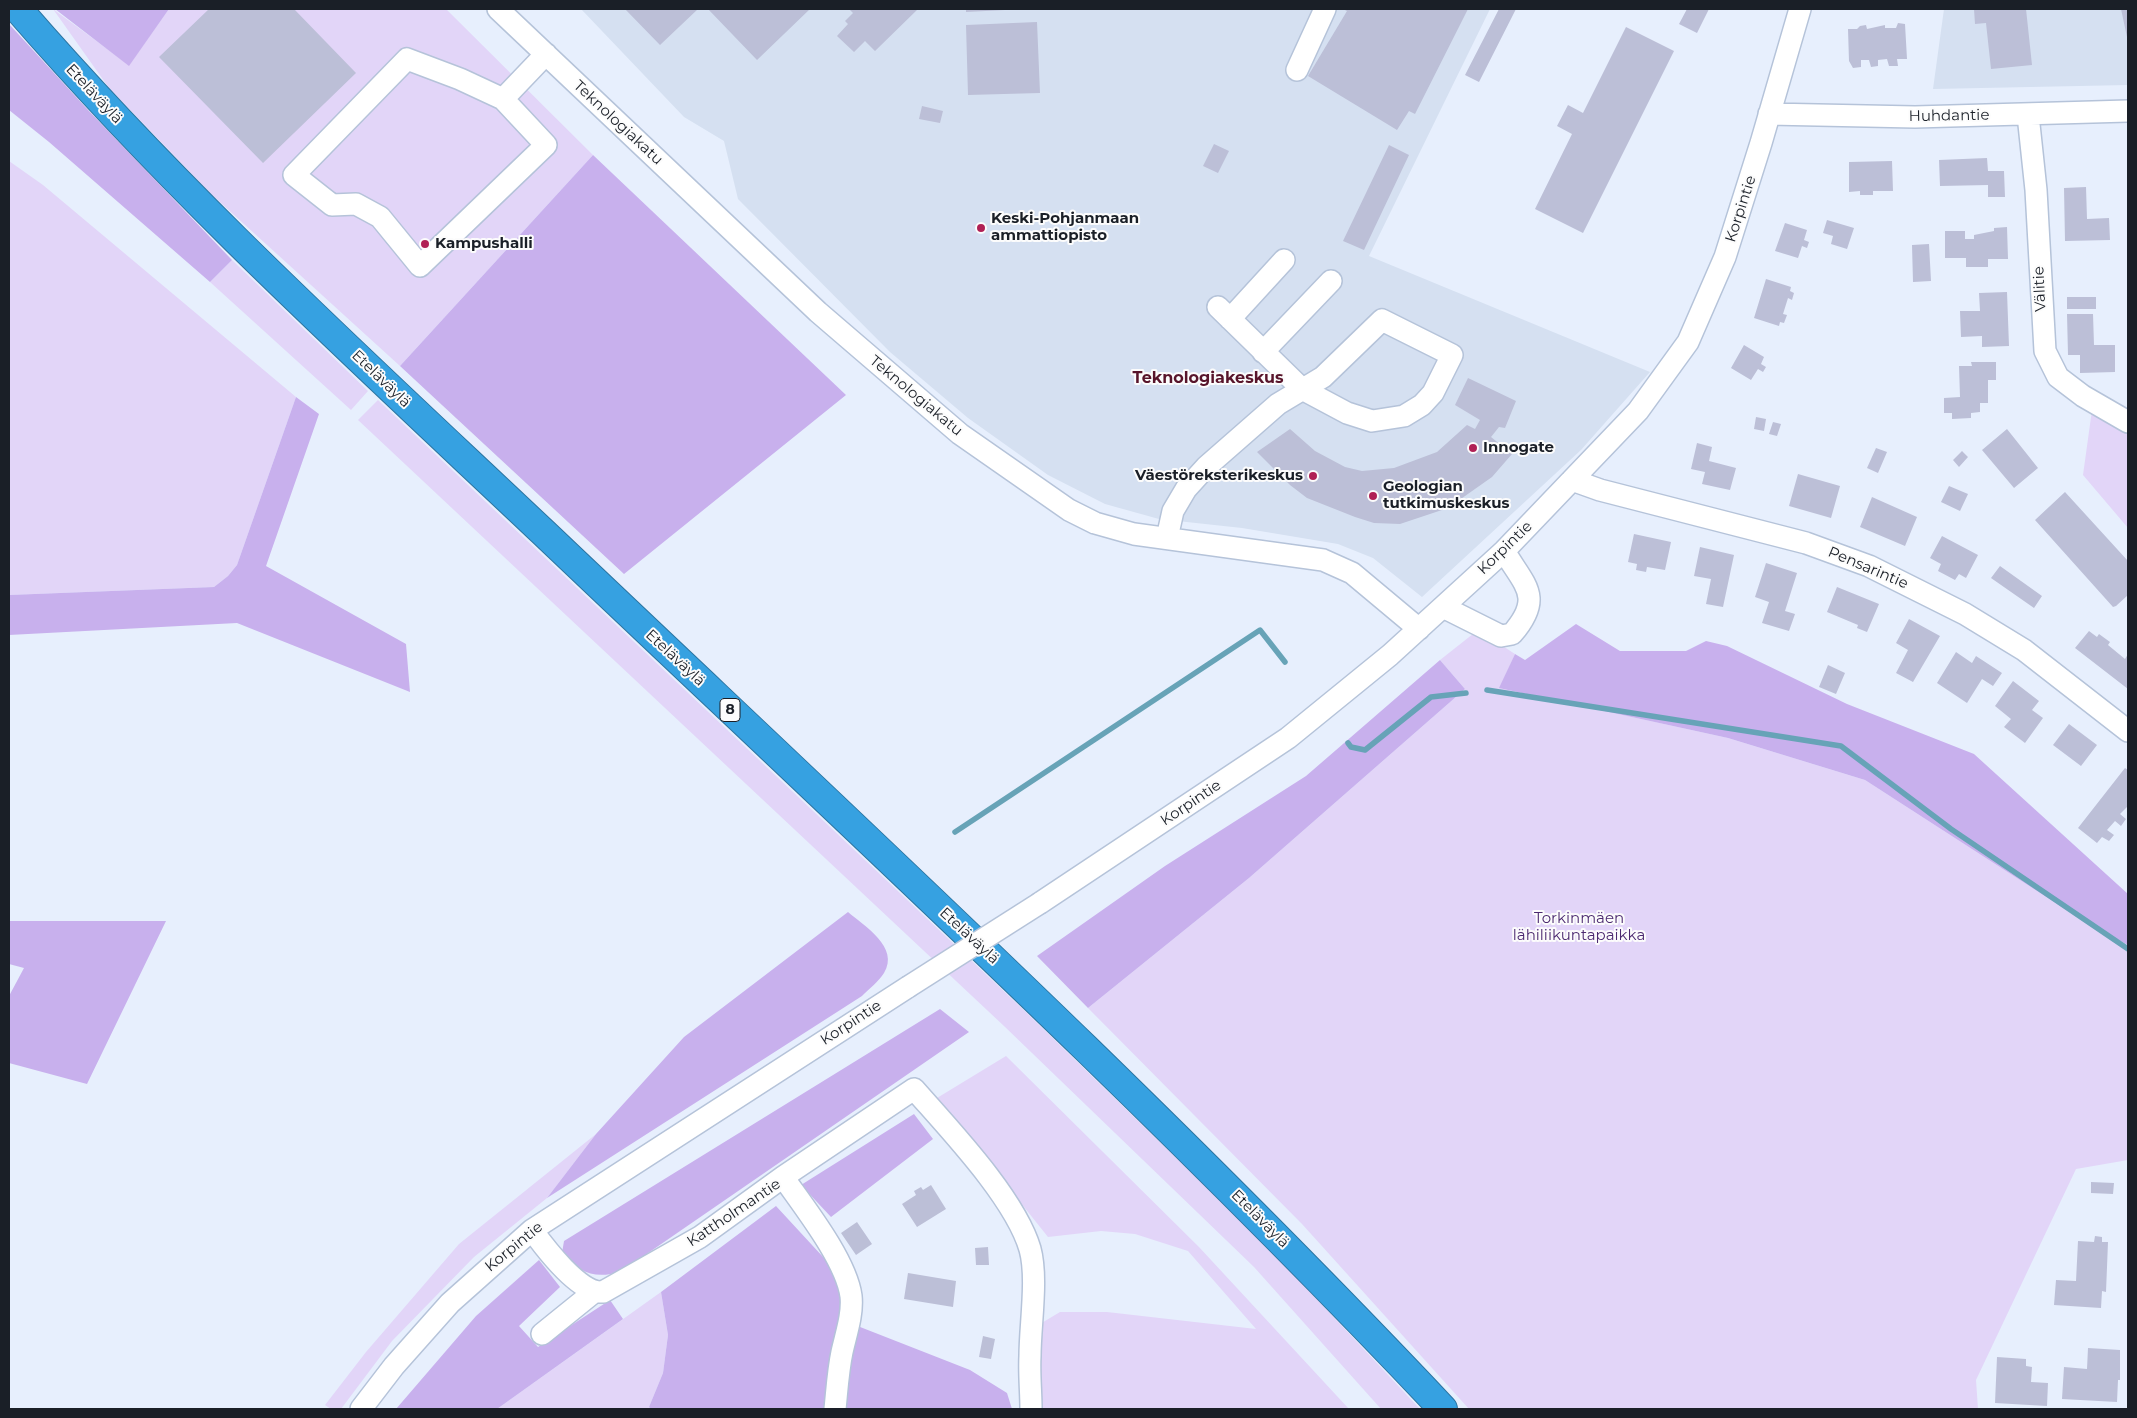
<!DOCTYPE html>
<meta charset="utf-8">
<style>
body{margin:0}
#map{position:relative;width:2137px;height:1418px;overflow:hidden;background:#e7effd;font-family:Montserrat,sans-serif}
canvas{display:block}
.frame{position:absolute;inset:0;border:10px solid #1a1f27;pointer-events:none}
</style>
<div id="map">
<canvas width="2137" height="1418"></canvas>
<div class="frame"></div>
</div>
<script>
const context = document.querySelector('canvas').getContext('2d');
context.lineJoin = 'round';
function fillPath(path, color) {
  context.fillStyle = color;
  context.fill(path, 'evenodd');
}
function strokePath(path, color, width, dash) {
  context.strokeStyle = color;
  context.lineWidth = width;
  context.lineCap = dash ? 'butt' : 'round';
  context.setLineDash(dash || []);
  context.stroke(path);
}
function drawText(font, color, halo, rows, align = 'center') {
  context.font = font + ' Montserrat,sans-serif';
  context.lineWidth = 4;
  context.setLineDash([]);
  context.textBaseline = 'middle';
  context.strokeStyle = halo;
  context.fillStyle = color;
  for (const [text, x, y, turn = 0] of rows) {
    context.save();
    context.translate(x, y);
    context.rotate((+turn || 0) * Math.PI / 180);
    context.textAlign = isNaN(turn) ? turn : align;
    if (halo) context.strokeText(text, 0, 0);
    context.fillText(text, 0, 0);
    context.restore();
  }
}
const built = new Path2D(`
 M 581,9 L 1490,9 L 1369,256 L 1650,372 L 1581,450 L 1422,597 L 1373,558 L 1338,544 L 1242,528 L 1159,519 L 1105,504 L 1048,475 L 968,418 L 890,352 L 738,199 L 724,141 L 684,117 Z
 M 1944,9 L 2128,9 L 2128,85 L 1933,89 Z`);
const green = new Path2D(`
 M 53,9 L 129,65 L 169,9 L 446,9 L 593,155 L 400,366 L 211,194 L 109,88 Z
 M 9,161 L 43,185 L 296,397 L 237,565 L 228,576 L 214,587 L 9,595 Z
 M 232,260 L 368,391 L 351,410 L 210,282 Z
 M 378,400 L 1028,1014 L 1267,1246 L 1420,1409 L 1381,1409 L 1254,1267 L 1004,1026 L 358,420 Z
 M 2092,410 L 2128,428 L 2128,528 L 2083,475 Z
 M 1478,630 L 1515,654 L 1500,688 L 1728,738 L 1865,780 L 2085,922 L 2128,945 L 2128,1160 L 2076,1169 L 1976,1380 L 1978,1409 L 1469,1409 L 1302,1224 L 1088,1008 L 1249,878 L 1465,689 L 1440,660 Z
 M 1006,1056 L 1199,1247 L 1349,1409 L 1040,1409 L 1040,1324 L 1060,1312 L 1107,1312 L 1256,1329 L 1188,1251 L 1135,1234 L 1101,1231 L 1048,1237 L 937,1098 Z
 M 596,1134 L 547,1198 L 474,1257 L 392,1341 L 341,1409 L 331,1409 L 325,1405 L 366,1352 L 459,1244 Z
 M 661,1292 L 668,1335 L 663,1373 L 649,1407 L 651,1409 L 497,1409 Z`);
const forest = new Path2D(`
 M 55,9 L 169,9 L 129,66 Z
 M 9,24 L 89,111 L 232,260 L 210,282 L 49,142 L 9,110 Z
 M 593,155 L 846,395 L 624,574 L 400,366 Z
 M 296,397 L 319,414 L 266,566 L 406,644 L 410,692 L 237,623 L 9,635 L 9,595 L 214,587 L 228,576 L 237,565 Z
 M 1576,624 L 1620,651 L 1686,651 L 1706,641 L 1727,646 L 1847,704 L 1974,754 L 2128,894 L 2128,945 L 2085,922 L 1865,780 L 1728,738 L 1499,688 L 1515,654 L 1525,660 Z
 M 1440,660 L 1465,689 L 1249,878 L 1088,1008 L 1037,956 L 1165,866 L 1306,776 Z
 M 848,912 C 864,926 900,947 884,973 C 879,981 869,989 862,996 L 547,1198 L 596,1134 L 684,1037 Z
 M 9,921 L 166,921 L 87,1084 L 9,1063 L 9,996 L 24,968 L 9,964 Z
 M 940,1009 L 969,1032 L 622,1271 C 595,1280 580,1273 562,1253 L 564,1241 Z
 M 914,1114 L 933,1139 L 831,1217 L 801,1185 Z
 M 776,1206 L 836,1271 L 855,1325 L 970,1370 L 1007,1393 L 1012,1409 L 651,1409 L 649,1407 L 663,1373 L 668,1335 L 661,1292 Z
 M 539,1260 L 560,1287 L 519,1326 L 538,1347 L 610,1300 L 623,1319 L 497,1409 L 396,1409 L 476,1316 Z`);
const stream = new Path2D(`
 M 1487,690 L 1841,746 L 1951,829 L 2128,949
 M 1348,743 L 1351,747 L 1365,750 L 1431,697 L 1466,693
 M 955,832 L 1260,630 L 1285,662`);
const building = new Path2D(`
 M 209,9 L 294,9 L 356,73 L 263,163 L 159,57 Z
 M 625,9 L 698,9 L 660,45 Z
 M 708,9 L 810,9 L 757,60 Z
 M 849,9 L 918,9 L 875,51 L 865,41 L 854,52 L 837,36 L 848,24 L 845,21 L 853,13 Z
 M 966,9 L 1005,9 L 1005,10 L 966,12 Z
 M 1343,9 L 1468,9 L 1415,114 L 1409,111 L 1397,130 L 1308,76 L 1347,11 Z
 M 1499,9 L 1516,9 L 1479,82 L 1465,75 Z
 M 1687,9 L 1709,9 L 1697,33 L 1679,24 Z
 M 1974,9 L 2026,9 L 2032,65 L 1991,69 L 1986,23 L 1975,24 Z
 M 2121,9 L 2128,9 L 2128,37 L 2127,37 Z
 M 1037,22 L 1040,93 L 968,95 L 966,25 Z
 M 1898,23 L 1905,24 L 1907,59 L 1897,59 L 1898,66 L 1889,66 L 1887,59 L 1878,60 L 1878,66 L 1871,67 L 1869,60 L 1861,60 L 1861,67 L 1853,68 L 1849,61 L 1848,29 L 1857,29 L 1860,26 L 1866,25 L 1867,29 L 1885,25 L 1885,28 L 1896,28 Z
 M 1626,27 L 1674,51 L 1583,233 L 1535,209 L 1572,134 L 1557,126 L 1568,105 L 1583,113 Z
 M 922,106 L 943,111 L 940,123 L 919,119 Z
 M 1214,144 L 1229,151 L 1218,173 L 1203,166 Z
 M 1389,145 L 1409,155 L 1364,250 L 1343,241 Z
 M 1987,158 L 1988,171 L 2004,171 L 2005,197 L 1988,197 L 1988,185 L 1940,186 L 1939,160 Z
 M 1892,161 L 1893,191 L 1873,191 L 1873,195 L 1860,195 L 1860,191 L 1849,192 L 1849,162 Z
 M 2086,187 L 2087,219 L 2109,218 L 2110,240 L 2065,241 L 2064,188 Z
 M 1827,220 L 1854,228 L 1847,249 L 1831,244 L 1833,236 L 1823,233 Z
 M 1785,223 L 1807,230 L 1804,240 L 1809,242 L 1807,248 L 1802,246 L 1798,258 L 1775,251 Z
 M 2007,227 L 2008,259 L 1988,259 L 1988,267 L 1966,267 L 1966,258 L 1945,258 L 1945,231 L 1965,231 L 1965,239 L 1974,239 L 1974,235 L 1994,231 L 1994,228 Z
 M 1929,244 L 1931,281 L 1913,282 L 1912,245 Z
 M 1766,279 L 1791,287 L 1790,291 L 1794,293 L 1792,300 L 1788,298 L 1783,314 L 1787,315 L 1784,323 L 1780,322 L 1779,326 L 1754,318 Z
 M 2007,292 L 2009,346 L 1982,347 L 1982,336 L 1961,337 L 1960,311 L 1980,311 L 1979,293 Z
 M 2067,297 L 2096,297 L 2096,309 L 2067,309 Z
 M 2067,314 L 2093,314 L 2094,345 L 2115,345 L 2115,372 L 2080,373 L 2080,355 L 2068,355 Z
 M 1744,345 L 1764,357 L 1761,364 L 1766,367 L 1763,372 L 1758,369 L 1751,380 L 1731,368 Z
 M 1971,362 L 1996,362 L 1996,380 L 1988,380 L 1988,403 L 1980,403 L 1980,412 L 1971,413 L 1971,418 L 1952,419 L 1952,413 L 1944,413 L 1944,398 L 1960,397 L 1959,366 L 1972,366 Z
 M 1468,378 L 1516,401 L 1505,428 L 1499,427 L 1491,437 L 1512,454 L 1492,477 L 1448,508 L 1400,524 L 1374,523 L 1355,517 L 1307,498 L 1290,485 L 1257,452 L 1290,429 L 1315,451 L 1345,467 L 1362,471 L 1394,468 L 1437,452 L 1467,425 L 1475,429 L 1480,420 L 1455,405 Z
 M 1756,417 L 1766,419 L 1764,431 L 1754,429 Z
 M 1773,422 L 1781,424 L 1777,436 L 1769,434 Z
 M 2007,429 L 2038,468 L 2014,488 L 1982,450 Z
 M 1697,443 L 1712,447 L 1709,461 L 1736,468 L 1730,490 L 1702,484 L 1705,472 L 1691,469 Z
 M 1876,448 L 1887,452 L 1878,473 L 1867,468 Z
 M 1962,451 L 1968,457 L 1959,467 L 1953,460 Z
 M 1798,474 L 1840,486 L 1831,518 L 1789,506 Z
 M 1949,486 L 1968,494 L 1960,511 L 1941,502 Z
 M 2065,492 L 2128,561 L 2128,595 L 2116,606 L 2113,607 L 2035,520 Z
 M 1872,497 L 1917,517 L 1905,546 L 1860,527 Z
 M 1634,534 L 1671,542 L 1665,570 L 1647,567 L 1646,572 L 1636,570 L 1637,564 L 1628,562 Z
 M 1942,536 L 1978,555 L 1966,578 L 1959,574 L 1955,580 L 1938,571 L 1941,564 L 1930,558 Z
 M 1700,547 L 1734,555 L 1723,607 L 1706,604 L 1711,579 L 1694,576 Z
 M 1766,563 L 1797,573 L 1785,611 L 1795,614 L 1789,631 L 1762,623 L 1769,602 L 1755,597 Z
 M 2000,566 L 2042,596 L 2034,608 L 1991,578 Z
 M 1837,587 L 1879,604 L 1867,632 L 1857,628 L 1858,625 L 1827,612 Z
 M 1909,619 L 1940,636 L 1913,682 L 1896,673 L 1908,650 L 1896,643 Z
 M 2089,631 L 2097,637 L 2099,634 L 2110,642 L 2108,645 L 2125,659 L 2128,654 L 2128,689 L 2075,648 Z
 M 1956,652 L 1972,663 L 1976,656 L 2002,673 L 1993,686 L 1982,679 L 1967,703 L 1937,683 Z
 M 1828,665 L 1845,673 L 1836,694 L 1819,687 Z
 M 2013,681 L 2039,701 L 2032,710 L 2043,718 L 2025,743 L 2004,727 L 2011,719 L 1995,706 Z
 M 2069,724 L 2097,745 L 2081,766 L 2053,745 Z
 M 2125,768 L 2128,770 L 2128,806 L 2120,814 L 2126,819 L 2121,826 L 2115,821 L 2107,830 L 2114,835 L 2109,841 L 2102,837 L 2097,843 L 2078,828 Z
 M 2091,1182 L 2114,1183 L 2113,1194 L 2091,1193 Z
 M 931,1185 L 946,1209 L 917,1227 L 902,1204 L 916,1195 L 914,1191 L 921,1187 L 923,1190 Z
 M 857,1222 L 872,1244 L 856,1255 L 841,1233 Z
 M 2095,1236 L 2102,1237 L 2102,1242 L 2108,1242 L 2106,1292 L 2102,1291 L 2101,1308 L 2054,1305 L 2056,1280 L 2076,1281 L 2078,1241 L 2094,1242 Z
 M 988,1247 L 989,1265 L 976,1265 L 975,1248 Z
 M 908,1273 L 956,1281 L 953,1307 L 904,1299 Z
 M 983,1336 L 995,1339 L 991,1359 L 979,1357 Z
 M 2088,1348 L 2120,1350 L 2120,1380 L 2118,1380 L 2117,1402 L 2062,1399 L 2064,1367 L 2087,1369 Z
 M 1997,1357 L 2026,1359 L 2026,1366 L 2032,1367 L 2031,1382 L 2048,1383 L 2047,1406 L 1995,1403 Z`);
const minor = new Path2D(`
 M 498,9 L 818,312 L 960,434 L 1069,510 L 1095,523 L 1134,534 L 1323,560 L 1352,573 L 1419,629
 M 1297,70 L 1325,9
 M 503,99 L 546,145 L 420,266 L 380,217 L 356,204 L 332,205 L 294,175 L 407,59 L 460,79 L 503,99 L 546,54
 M 1769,114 L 1915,117 L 2128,111
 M 2028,115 L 2036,190 L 2045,351 L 2058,377 L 2083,396 L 2128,422
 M 1230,319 L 1284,260
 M 1263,352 L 1331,281
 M 1572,480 L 1600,490 L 1806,543 L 1869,566 L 1965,614 L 2024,650 L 2128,731
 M 1167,538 L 1173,511 L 1186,489 L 1206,467 L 1278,404 L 1323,377 L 1382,320 L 1452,355 L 1433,393 L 1422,405 L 1404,416 L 1372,421 L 1347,413 L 1302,389 L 1218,307
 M 1443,607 L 1501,636 L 1512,634 C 1544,597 1525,586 1504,551
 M 1040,903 L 1288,738 L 1390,655 L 1504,551 L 1638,411 L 1688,342 L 1725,257 L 1761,143 L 1800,9
 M 783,1177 C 804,1207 846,1260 851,1296 C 853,1314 846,1334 842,1352 C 838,1371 837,1390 835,1409
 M 532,1230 C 545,1248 580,1294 603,1292 L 700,1237 L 783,1177 L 914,1089 C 950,1130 1015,1198 1030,1249 C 1038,1278 1030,1325 1030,1356 C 1029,1374 1031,1391 1031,1409
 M 542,1334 L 594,1292
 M 361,1409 L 394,1366 L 450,1303 L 532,1230 L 908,987`);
const highway = new Path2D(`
 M 18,9 C 180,196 364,363 544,533 C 847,821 1156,1105 1443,1409`);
const minorBridge = new Path2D(`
 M 908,987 L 1040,903`);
const markers = [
 [981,228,5,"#b02055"],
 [425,244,5,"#b02055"],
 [1473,448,5,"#b02055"],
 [1313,476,5,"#b02055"],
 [1373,496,5,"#b02055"]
];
const shields = [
 [730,710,20]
];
const shieldNames = [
 ["8",730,710]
];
const streetNames = [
 ["Eteläväylä",94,94,47],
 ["Huhdantie",1949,116,-1],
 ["Teknologiakatu",618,123,43],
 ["Korpintie",1741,209,-72],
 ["Välitie",2040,289,-93],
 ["Eteläväylä",381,379,44],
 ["Teknologiakatu",916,396,40],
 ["Korpintie",1505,548,-44],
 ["Pensarintie",1868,568,23],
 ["Eteläväylä",675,658,43],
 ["Korpintie",1191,803,-34],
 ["Eteläväylä",969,936,43],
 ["Korpintie",851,1023,-33],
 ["Kattholmantie",734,1213,-34],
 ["Eteläväylä",1260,1219,45],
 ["Korpintie",514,1247,-39]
];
const poiNames = [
 ["Keski-Pohjanmaan",991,219],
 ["ammattiopisto",991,236],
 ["Kampushalli",435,244],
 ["Innogate",1483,448],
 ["Väestöreksterikeskus",1303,476,"right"],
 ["Geologian",1383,487],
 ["tutkimuskeskus",1383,504]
];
const parkNames = [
 ["Torkinmäen",1579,919],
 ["lähiliikuntapaikka",1579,936]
];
const neighbourhoodNames = [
 ["Teknologiakeskus",1208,378]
];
fillPath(built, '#d5e0f1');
fillPath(green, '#e2d5f8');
fillPath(forest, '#c8b0ed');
strokePath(stream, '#67a3b7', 5.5);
fillPath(building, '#bcbfd7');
strokePath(minor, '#b5c3d9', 24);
strokePath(highway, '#2c74a0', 30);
strokePath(minor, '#fff', 21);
strokePath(highway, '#36a1e1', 28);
strokePath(minorBridge, '#b5c3d9', 24, []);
strokePath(minorBridge, '#fff', 21);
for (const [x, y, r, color] of markers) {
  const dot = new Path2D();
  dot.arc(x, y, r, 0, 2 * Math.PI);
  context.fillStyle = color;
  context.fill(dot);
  strokePath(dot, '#fcfcfc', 2);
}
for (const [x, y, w] of shields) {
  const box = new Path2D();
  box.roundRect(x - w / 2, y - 11.5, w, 23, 4);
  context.fillStyle = '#fcfcfc';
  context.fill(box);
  strokePath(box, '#1a1f27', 1);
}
drawText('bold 14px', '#1a1f27', null, shieldNames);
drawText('15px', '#1a1f27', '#fcfcfc', streetNames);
drawText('bold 15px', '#1a1f27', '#fcfcfc', poiNames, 'left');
drawText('15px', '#4b2970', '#fcfcfc', parkNames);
drawText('bold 16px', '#58152b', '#fcfcfc', neighbourhoodNames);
</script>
